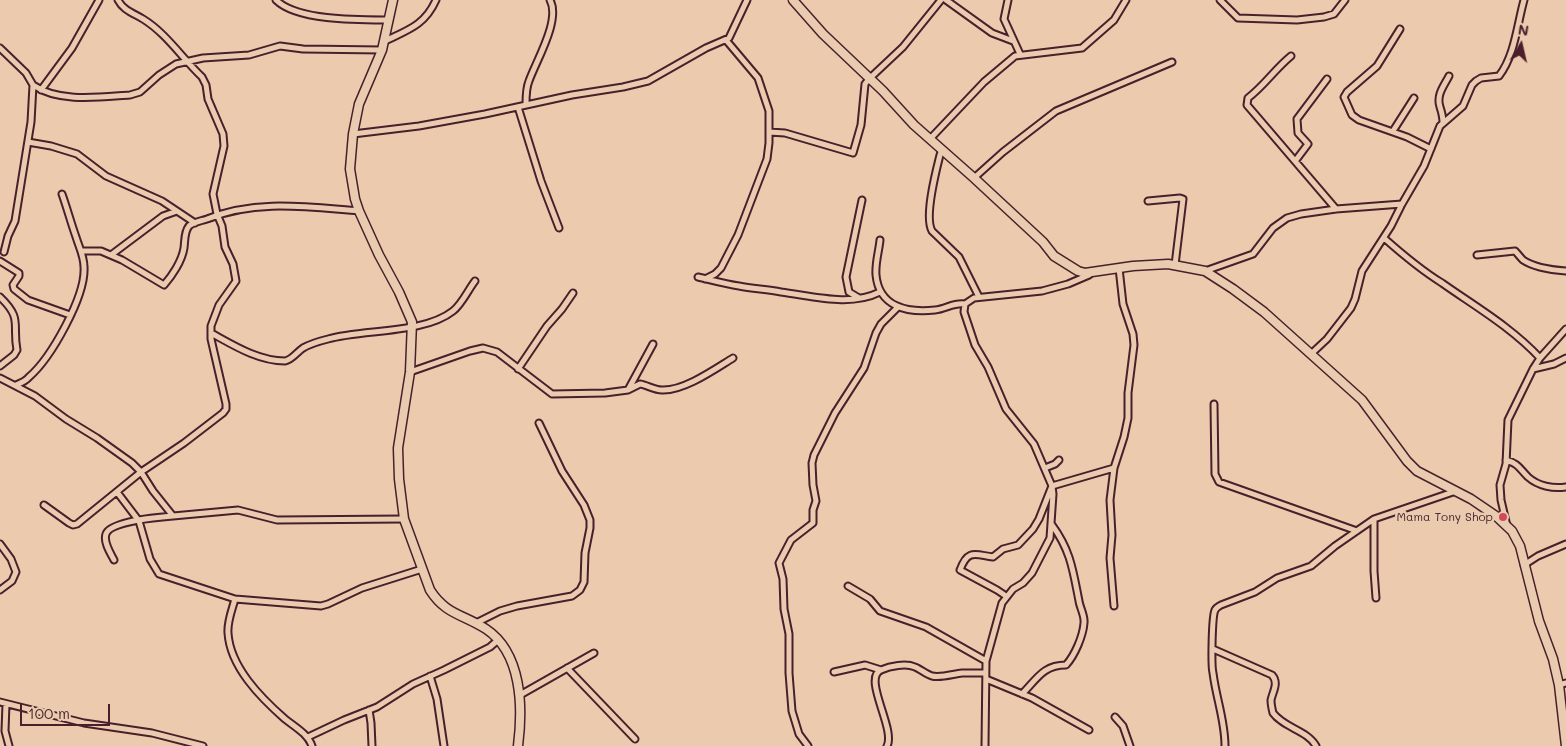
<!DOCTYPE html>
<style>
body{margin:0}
#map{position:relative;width:1566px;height:746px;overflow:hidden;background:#ebcaae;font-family:Mali,sans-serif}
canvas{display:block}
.north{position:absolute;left:1496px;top:20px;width:50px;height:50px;-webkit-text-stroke:4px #e9ccb0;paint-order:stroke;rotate:9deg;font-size:14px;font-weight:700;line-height:20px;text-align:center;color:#4a1f2b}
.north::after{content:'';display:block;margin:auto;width:18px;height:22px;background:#4a1f2b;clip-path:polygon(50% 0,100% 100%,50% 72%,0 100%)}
.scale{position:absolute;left:20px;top:704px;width:90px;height:22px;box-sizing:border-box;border:2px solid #4a1f2b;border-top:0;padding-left:6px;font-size:15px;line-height:18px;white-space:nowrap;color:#4a1f2b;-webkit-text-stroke:4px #e9ccb0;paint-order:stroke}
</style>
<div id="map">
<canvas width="1566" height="746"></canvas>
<div class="north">N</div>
<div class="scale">100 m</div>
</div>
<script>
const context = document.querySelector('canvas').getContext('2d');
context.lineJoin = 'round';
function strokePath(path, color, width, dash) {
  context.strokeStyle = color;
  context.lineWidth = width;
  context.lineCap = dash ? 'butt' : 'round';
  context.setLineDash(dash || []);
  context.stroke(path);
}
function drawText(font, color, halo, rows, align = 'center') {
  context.font = font + ' Mali,sans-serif';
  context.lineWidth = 5;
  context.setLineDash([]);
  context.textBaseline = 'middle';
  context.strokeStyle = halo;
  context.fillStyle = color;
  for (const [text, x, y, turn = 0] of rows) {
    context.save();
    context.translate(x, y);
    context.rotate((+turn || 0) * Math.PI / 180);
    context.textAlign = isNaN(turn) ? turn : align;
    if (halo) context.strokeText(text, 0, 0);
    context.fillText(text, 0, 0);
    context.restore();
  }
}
const street = new Path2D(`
 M 276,0 C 297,21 360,20 389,20
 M 946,0 L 992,33 L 1013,41
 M 1008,0 L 1004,19 L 1020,54
 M 1220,0 L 1238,18 L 1297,20 L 1324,17 L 1334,14 L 1345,0
 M 1400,29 L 1377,66 L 1347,92 L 1344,97 L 1352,115 L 1359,120 L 1407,137 L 1431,149
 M 385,41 C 408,30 425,25 436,0
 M 0,48 L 26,73 L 33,85 L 31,122 L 15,221 L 8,236 L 4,252
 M 1291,56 C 1275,69 1264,86 1248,98 L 1247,105 L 1336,209
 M 33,85 C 59,103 100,97 130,95 L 140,92 L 159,75 L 176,64 L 203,58 L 249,55 L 280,46 L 303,49 L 382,50
 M 41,90 L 72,48 L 99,0
 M 526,104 C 526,97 526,88 529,81 C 536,61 561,20 550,0
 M 518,107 L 541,181 L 559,228
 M 1443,123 C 1443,116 1442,113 1440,107 C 1436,95 1444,86 1449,76
 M 1393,131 L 1414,98
 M 769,132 L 785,133 L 853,153 L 861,125 L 865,84 L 869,79 L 903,47 L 941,0
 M 353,134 L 419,126 L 485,114 L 572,95 L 623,87 L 648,81 L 706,48 L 729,38 L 747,0
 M 930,139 L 984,82 L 1015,56 L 1082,48 L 1114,20 L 1126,0
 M 28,142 L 51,146 L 77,154 L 106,176 L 162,201 L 195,223
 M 942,150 L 940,155 C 936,171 924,217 932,231 L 959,257 L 979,297
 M 1296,160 L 1308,144 L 1298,133 L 1297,119 L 1327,79
 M 974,178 L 1003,152 L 1056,111 L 1172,62
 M 1148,201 L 1180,198 L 1183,199 L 1175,265
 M 1384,238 C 1402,254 1421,270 1442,283 C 1476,307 1511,327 1540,358
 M 880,240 C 879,251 875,263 876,275 C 879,307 907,313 935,310 C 946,309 954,302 965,304
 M 81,251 L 101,251 L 122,260 L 164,285 C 172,276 182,261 184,248 C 185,241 184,232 189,226 C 193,222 201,221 207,219 C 256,199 307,207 359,211
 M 111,255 L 163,216 L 177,211
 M 1477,255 L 1515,251 C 1518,254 1520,257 1523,260 C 1535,268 1552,270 1566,271
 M 0,261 L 19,273 L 19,276 L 13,285 L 14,289 L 28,300 L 70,315
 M 1205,271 L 1253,254 L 1273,228 L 1287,218 L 1301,214 L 1336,209 L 1402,204
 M 698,277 C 711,280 725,284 739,286 C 753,289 767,289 781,292 C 813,296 850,307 880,292
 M 705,279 L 715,274 L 721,268 L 738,235 L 767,159 L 769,143 L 769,111 L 758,78 L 726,40
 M 0,297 C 23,319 12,324 17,350 L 14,355 L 0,366
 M 859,298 L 849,292 L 846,277 L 862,200
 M 211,333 C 233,345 258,361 285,361 C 292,360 297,352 303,348 C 310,344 320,341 328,339 C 364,329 424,334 453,311 C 462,304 468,290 475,281
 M 1311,354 L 1327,339 L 1351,308 L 1355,299 L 1362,271 L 1391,226 L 1402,204 L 1424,166 L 1440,126 L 1463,106 L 1472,85 L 1476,81 L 1481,78 L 1499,76 C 1515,55 1517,25 1524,0
 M 518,369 L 547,326 L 562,309 L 573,293
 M 1533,369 L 1554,364 L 1566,358
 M 410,372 L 470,351 L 483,348 L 497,352 L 552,394 L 605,393 L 628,390 L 640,384 C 647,385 654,390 662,390 C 684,391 715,369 733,358
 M 0,378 L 35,396 L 66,419 L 97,438 L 132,463 L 141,472 L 153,491 L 173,516 L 238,510 L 277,520 L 404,519
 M 16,385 C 21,383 26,381 29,377 C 51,358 86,296 84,267 C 84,256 79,247 76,237 C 71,223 67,208 62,194
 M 628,390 L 653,344
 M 1214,404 L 1215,474 L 1219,482 L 1357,531
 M 1506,460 C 1519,464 1519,468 1528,477 C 1538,486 1553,489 1566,487
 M 1045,468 L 1055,464 L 1059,460
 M 117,492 L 139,521 L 150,559 L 159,574 L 235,599 L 321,606 L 328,604 L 362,588 L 422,569
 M 44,505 L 69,523 L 73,525 L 77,524 L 141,472 L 184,443 L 223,413 L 226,409 L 226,404 L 211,339 L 211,326 L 219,305 L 236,281 L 233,264 L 225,247 L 222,226 L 217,214 L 213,194 L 224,146 L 223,134 L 208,99 L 206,85 L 202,77 C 182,58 166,33 143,19 C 133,13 123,10 118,0
 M 1374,519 L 1374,571 L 1376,598
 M 1507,526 L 1501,500 L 1500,485 L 1506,464 L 1508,420 L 1533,369 L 1540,358 L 1566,329
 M 0,544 L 11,559 L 16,572 L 12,581 L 0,590
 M 114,560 C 111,554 103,542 106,534 C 110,521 160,517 173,516
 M 1524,565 L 1538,556 L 1566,544
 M 848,586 L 870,599 L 880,611 L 926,627 L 986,661
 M 1006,596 L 997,590 L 960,570 C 968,548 976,555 993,557 L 1003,549 L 1018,545 L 1033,529 L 1039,519 L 1052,486 L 1114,468
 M 235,599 C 232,610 227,622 228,633 C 230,667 261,698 285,719 C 295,727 308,734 312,746
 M 1114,606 L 1110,558 L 1112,535 L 1110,500 L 1114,468 L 1124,437 L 1128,418 L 1128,393 L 1134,345 L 1133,334 L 1123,304 L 1119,268
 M 476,623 L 500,611 L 517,606 L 572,596 L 580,590 L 584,582 L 585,553 L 590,528 L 590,520 L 584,505 L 562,471 L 539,423
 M 1213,649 L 1272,675 C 1279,683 1273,691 1271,700 C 1271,704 1272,709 1273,713 C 1284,728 1307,730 1316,746
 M 567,668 L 635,739
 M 834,672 L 865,665 L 881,670
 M 430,676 L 437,699 L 444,746
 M 986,679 L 1032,698 L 1089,730
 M 1559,685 L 1566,683
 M 1022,694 C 1037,679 1043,665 1066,665 C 1075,655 1083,636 1084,623 C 1085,616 1080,608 1079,601 C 1073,571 1071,551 1052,525
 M 520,695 L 594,653
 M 0,702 L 84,723 L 152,733 L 203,746
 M 6,704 L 5,731 L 9,746
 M 369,710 L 371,723 L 372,746
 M 1115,717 L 1123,726 L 1130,746
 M 308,737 L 344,720 L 377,707 L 413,684 L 444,670 L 490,647 L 498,640
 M 808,746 L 799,734 L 792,711 L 789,673 L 789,634 L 784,609 L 783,579 L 779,563 L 791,540 L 813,523 L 813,510 L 816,501 L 813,485 L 812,463 L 814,455 L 835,413 L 864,368 L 876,333 L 881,324 L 897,308
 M 887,746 C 896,729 862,678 881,670 C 890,666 906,663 915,667 C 920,669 926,674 932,676 C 941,678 953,674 962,673 C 970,673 978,673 985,673
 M 985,746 L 986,661 L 1002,603 L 1013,589 L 1023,583 L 1032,573 L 1050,538 L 1053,494 L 1052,486 L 1034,444 L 1006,409 L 988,367 L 975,345 L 964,312 L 965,304 L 974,298 L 1042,291 L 1068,284 L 1089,275
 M 1225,746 C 1225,720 1216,698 1213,673 C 1211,665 1212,616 1215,610 C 1217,607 1218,607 1221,605 L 1255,592 L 1277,578 L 1311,566 L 1335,546 L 1374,519 L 1456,491`);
const secondary = new Path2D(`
 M 393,0 L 382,50 L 359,104 L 353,134 L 350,169 L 355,199 L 359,211 L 379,255 L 399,292 L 412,322 L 410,372 L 398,448 L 399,479 L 404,519 L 430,590 C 446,615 463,614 486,629 C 522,653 523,707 518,746
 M 793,0 L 823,34 L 883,91 L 914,125 L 974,178 L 1043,242 L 1054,256 L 1078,271 L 1085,273 L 1133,266 L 1168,264 L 1205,271 L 1233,289 L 1264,312 L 1362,400 L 1407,461 L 1417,471 L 1471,499 L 1496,516 L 1512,531 L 1520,546 L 1539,621 L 1553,659 L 1559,685 L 1566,746`);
const markers = [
 [1503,517,5,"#d1495b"]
];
const poiNames = [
 ["Mama Tony Shop",1493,517]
];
strokePath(street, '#4a1f2b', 9);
strokePath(secondary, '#4a1f2b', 11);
strokePath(street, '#e9ccb0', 5);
strokePath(secondary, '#e9ccb0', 8);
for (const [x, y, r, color] of markers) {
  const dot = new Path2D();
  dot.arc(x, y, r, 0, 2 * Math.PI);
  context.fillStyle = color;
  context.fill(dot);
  strokePath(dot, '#e9ccb0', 2);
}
drawText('12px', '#4a1f2b', '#e9ccb0', poiNames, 'right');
</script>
